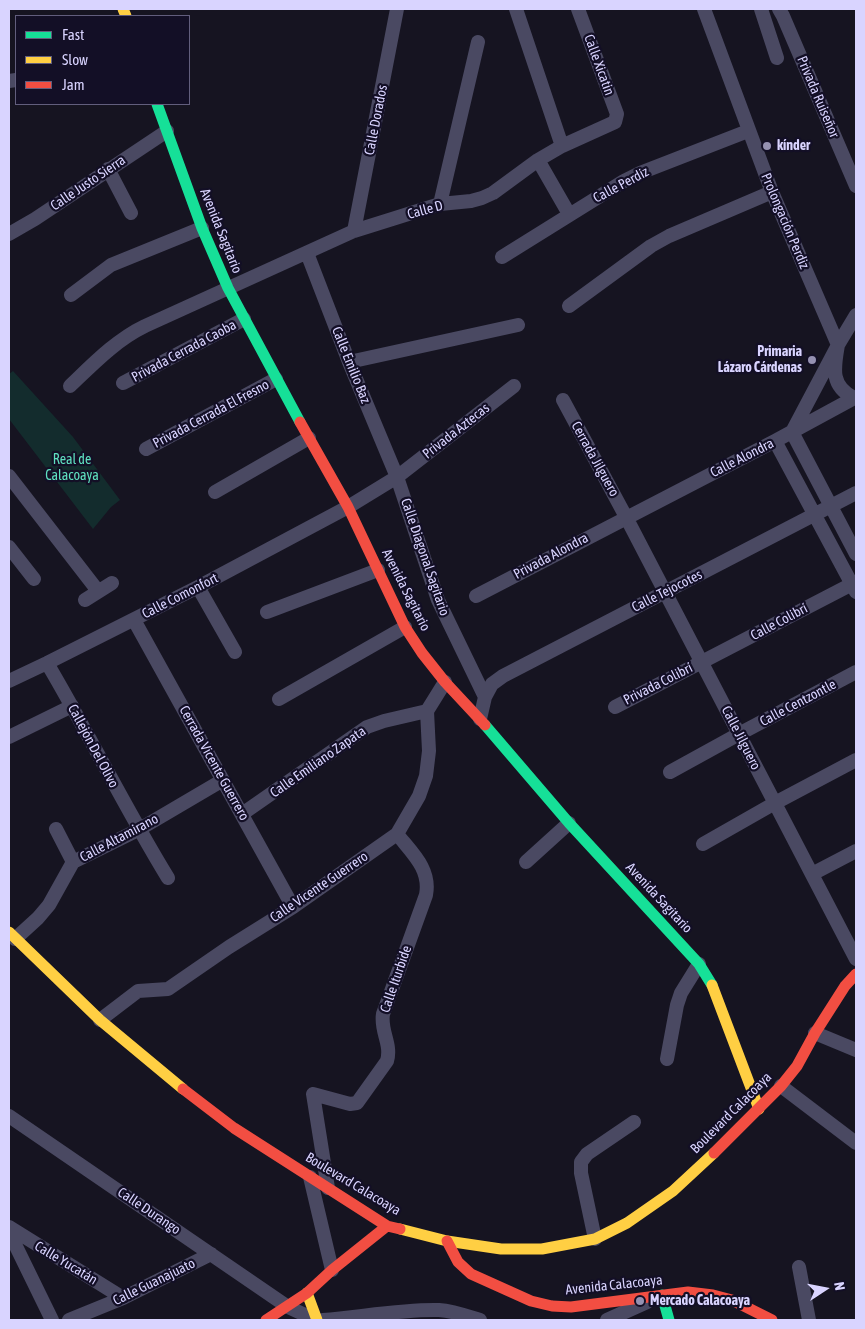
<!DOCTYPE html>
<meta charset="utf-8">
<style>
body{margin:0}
#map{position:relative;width:865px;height:1329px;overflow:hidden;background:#161421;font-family:"Asap Condensed",sans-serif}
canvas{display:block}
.frame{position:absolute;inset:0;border:10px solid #d9d4ff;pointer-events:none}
.legend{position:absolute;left:15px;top:15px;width:175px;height:90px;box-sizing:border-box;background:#130f26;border:1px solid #625e7d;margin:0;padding:6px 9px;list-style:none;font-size:15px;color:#d9d4ff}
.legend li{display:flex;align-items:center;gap:10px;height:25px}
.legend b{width:25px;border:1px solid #625e7d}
.north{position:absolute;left:800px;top:1264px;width:50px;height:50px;-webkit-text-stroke:4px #130f26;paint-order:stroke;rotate:79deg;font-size:14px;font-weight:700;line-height:20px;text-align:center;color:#d9d4ff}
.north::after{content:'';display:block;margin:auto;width:18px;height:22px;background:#d9d4ff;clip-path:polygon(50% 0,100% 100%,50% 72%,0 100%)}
</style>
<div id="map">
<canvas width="865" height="1329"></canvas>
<div class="frame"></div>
<ul class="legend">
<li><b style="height:6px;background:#16e098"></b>Fast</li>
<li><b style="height:6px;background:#ffcf43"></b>Slow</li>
<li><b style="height:6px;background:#f24e42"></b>Jam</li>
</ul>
<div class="north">N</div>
</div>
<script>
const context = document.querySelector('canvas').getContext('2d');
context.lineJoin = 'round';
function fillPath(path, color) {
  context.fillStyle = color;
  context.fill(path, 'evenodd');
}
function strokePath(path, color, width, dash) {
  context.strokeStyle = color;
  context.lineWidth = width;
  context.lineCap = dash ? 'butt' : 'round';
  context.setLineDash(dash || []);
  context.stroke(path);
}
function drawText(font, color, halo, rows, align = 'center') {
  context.font = font + ' "Asap Condensed",sans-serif';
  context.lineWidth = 4.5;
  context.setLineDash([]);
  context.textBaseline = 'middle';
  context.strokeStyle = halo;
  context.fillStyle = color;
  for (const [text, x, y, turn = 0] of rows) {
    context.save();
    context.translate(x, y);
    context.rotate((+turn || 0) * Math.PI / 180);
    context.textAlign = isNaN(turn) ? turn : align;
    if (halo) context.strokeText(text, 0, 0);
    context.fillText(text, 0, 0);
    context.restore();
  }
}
const green = new Path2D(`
 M 13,371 L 73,437 L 120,500 L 111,507 L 93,529 L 9,419 L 9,374 Z`);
const street = new Path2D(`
 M 516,9 L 562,146
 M 704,9 L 772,192 L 838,345 C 834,368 830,386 854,398
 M 761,9 L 777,58
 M 779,9 L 783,16 L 856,186
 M 9,81 L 16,80
 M 538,160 L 569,214
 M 108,169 L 131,213
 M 440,204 L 478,42
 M 354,231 L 397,9
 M 9,234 L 35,219 L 167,131
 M 307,253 L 349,362 L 397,477 L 438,600 L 485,697 L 480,719
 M 502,257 L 624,181 L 640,173 L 748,131
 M 71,295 L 111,265 L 202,228
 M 569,306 L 651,246 L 669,236 L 772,192
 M 856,315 L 838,345 L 792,432 L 856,554
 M 349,362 L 518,325
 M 123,383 L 244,319
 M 70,386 C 93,364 116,340 145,326 L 354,231 L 440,204 L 471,201 L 482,198 L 493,193 L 538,160 L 562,146 L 615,122 L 617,114 L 578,9
 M 563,400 L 626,517 L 856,959
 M 775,441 L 856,592
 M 146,449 L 276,379
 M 9,476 L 98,591
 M 215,492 L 309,438
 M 9,547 L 34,579
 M 198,587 L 235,652
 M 476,596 L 775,441 L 856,397
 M 85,600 L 112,583
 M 267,612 L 378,570
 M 134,620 L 293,907
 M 47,663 C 89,734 125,808 168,878
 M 9,681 L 47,663 L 198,587 L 348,507 L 397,477 L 514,386
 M 485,697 L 492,684 L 503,676 L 856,493
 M 279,699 L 405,627
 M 615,707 L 856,582
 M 9,737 L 72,706
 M 670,772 L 739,734 L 856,672
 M 242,814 L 367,727 L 384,721 L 427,711
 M 56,829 L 73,862
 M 703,844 L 775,803 L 856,760
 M 526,862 L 569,823
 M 812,874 L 856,851
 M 15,939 L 38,918 L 49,905 L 73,862 L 138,830 L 223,780
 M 100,1020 L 138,991 L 168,989 L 229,947 L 293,907 L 397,834 L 419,796 L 426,776 L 429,751 L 427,711 L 445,682
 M 815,1033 L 856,1050
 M 667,1059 L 677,1005 L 681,993 L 699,964
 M 781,1086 L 856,1143
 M 9,1116 L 288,1307 L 316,1320
 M 310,1177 L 332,1270
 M 328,1188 L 313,1094 L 350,1104 L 357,1103 L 387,1061 C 392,1044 380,1031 383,1014 L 426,895 C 431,869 412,853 397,834
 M 9,1227 L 123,1298
 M 9,1232 L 52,1320
 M 595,1239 L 581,1173 L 581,1162 L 587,1154 L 634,1122
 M 799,1267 L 809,1320
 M 69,1320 L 123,1298 L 211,1254
 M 323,1320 C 361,1317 402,1309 439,1310 C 453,1311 467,1316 480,1320
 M 607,1320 L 647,1302`);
const fast = new Path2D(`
 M 157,104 L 202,228 L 228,288 L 300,422
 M 485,725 L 569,823 L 699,964 L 712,985
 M 662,1295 L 669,1320`);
const slow = new Path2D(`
 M 123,9 L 126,16
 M 9,932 L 100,1020 L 183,1089
 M 712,985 L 759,1109
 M 400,1229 L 447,1241 L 501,1249 L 542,1249 L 595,1239 L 627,1223 L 673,1191 L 714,1153
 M 307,1293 L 317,1320`);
const jam = new Path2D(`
 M 300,422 L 348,507 L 405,627 L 422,653 L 445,682 L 485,725
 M 183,1089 L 234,1128 L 387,1226 L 400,1229
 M 714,1153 L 781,1086 L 797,1066 L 815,1033 L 845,986 L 856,974
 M 447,1241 L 458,1262 L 471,1274 L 531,1301 L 552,1306 L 571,1307 L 688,1292 L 713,1295 L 732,1300 L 772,1320
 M 266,1320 L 307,1293 L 332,1270 L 387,1226`);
const markers = [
 [767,146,5,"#9591b1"],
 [812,360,5,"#9591b1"],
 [640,1301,5,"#9591b1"]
];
const streetNames = [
 ["Calle Xicatin",599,65,70],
 ["Privada Ruiseñor",818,97,67],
 ["Calle Dorados",376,120,-79],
 ["Calle Justo Sierra",88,183,-34],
 ["Calle Perdiz",621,185,-28],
 ["Calle D",425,210,-15],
 ["Prolongación Perdiz",785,221,67],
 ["Avenida Sagitario",221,231,68],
 ["Privada Cerrada Caoba",184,351,-28],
 ["Calle Emilio Baz",351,365,68],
 ["Privada Cerrada El Fresno",211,414,-28],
 ["Privada Aztecas",456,431,-38],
 ["Calle Alondra",742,458,-27],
 ["Cerrada Jilguero",595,459,61],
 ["Privada Alondra",551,556,-28],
 ["Calle Diagonal Sagitario",425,557,71],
 ["Avenida Sagitario",406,590,63],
 ["Calle Tejocotes",667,591,-27],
 ["Calle Comonfort",180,596,-27],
 ["Calle Colibrí",779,622,-28],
 ["Privada Colibrí",658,684,-27],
 ["Calle Centzontle",798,703,-28],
 ["Calle Jilguero",741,738,63],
 ["Callejón Del Olivo",93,746,62],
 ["Calle Emiliano Zapata",318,762,-35],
 ["Cerrada Vicente Guerrero",214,763,61],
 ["Calle Altamirano",119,838,-28],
 ["Calle Vicente Guerrero",319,887,-34],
 ["Avenida Sagitario",659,898,47],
 ["Calle Iturbide",396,979,-71],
 ["Boulevard Calacoaya",731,1113,-45],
 ["Boulevard Calacoaya",353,1184,31],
 ["Calle Durango",149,1211,34],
 ["Calle Yucatán",66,1263,31],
 ["Calle Guanajuato",154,1282,-26],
 ["Avenida Calacoaya",614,1285,-6]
];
const poiNames = [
 ["kínder",777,146],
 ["Primaria",802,352,"right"],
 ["Lázaro Cárdenas",802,368,"right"],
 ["Mercado Calacoaya",650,1301]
];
const parkNames = [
 ["Real de",72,460],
 ["Calacoaya",72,476]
];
fillPath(green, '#132c2d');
strokePath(street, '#4a4962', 14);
strokePath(fast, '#16e098', 11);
strokePath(slow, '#ffcf43', 11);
strokePath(jam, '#f24e42', 11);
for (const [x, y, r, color] of markers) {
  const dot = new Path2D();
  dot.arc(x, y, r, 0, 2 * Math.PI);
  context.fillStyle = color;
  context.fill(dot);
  strokePath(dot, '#130f26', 2);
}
drawText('14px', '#d9d4ff', '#130f26', streetNames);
drawText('bold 14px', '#d9d4ff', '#130f26', poiNames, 'left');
drawText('14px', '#5fe0c0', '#130f26', parkNames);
</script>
